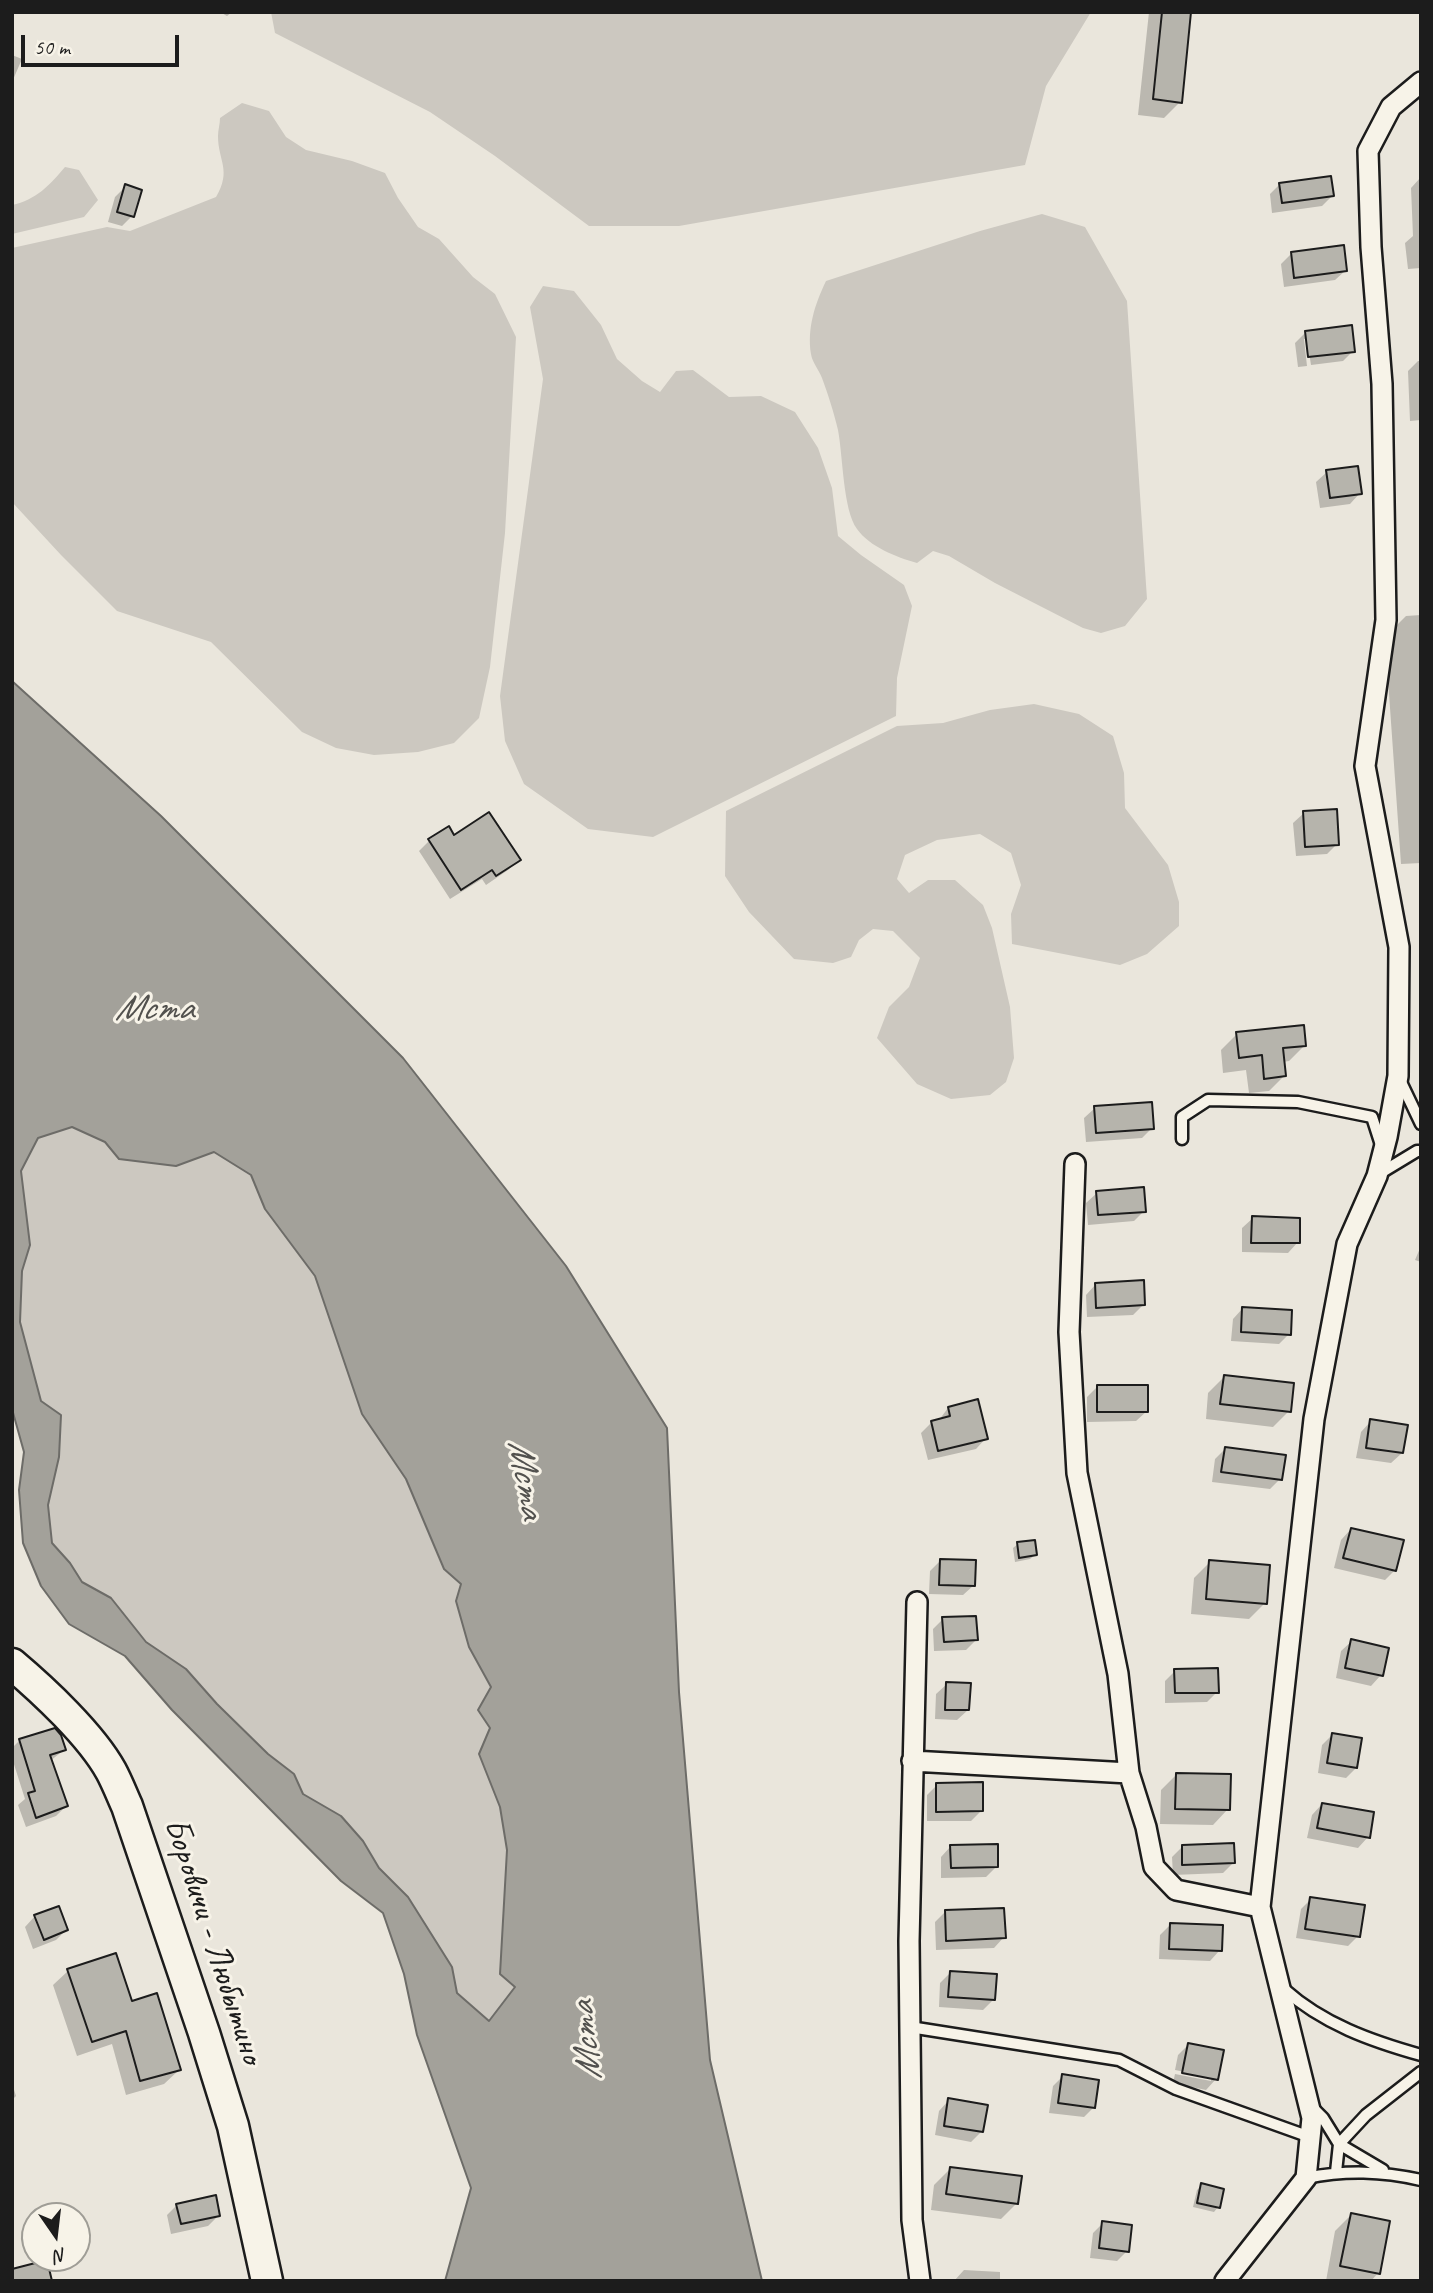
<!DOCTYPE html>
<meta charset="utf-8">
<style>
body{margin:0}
#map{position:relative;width:1433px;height:2293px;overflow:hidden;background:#eae6dc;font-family:Caveat,sans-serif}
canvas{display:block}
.frame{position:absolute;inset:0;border:14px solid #1c1c1c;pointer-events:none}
.north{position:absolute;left:21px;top:2202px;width:70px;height:70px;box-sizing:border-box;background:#f7f3e8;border:2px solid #9f9d96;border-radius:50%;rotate:166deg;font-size:19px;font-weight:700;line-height:28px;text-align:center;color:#1c1c1c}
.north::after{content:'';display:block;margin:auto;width:24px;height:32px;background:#1c1c1c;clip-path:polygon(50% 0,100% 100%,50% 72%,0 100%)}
.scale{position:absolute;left:21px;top:35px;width:158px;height:32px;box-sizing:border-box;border:4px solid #1c1c1c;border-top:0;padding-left:9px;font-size:21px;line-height:24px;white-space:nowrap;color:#1c1c1c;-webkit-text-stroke:5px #f7f3e8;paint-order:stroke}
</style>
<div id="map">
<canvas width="1433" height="2293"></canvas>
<div class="frame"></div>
<div class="north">N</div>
<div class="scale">50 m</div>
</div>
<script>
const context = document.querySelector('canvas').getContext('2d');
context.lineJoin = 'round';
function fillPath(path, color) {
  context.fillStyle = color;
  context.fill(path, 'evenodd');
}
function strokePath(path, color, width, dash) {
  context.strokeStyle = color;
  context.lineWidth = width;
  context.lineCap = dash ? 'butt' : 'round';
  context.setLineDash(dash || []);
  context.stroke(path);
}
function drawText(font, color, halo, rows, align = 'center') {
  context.font = font + ' Caveat,sans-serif';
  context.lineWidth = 6;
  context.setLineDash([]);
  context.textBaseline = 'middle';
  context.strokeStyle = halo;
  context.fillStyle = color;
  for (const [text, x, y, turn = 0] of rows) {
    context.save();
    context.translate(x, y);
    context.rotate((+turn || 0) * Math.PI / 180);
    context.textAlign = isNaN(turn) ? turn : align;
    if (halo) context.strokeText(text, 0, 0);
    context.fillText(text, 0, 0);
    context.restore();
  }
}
const green = new Path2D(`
 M 271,12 L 1091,12 L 1046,86 L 1025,165 L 679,226 L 589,226 L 495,156 L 430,112 L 275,33 Z
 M 242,103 L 269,111 L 286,137 L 306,150 L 352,161 L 385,173 L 398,198 L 418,227 L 439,239 L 473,277 L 495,294 L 516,337 L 505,533 L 490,667 L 479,718 L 454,743 L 418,752 L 374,755 L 336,748 L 302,732 L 211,642 L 117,611 L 61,555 L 12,502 L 12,248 L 107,227 L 130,231 L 216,197 C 232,170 218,161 218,136 C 218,130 220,124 220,118 Z
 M 65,167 L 79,170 L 98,200 L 84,217 L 12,234 L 12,205 C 36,200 50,185 65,167 Z
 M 1042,214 L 1085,227 L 1127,301 L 1147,599 L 1125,626 L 1101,633 L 1083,628 L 995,583 L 949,556 L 933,551 L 917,563 C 896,557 870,547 857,529 C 843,510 843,456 838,430 C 834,413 828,394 822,378 C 819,370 812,362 811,354 C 807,328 815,304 826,281 L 980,231 Z
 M 543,286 L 574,291 L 601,325 L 617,359 L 642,381 L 660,392 L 676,371 L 693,370 L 729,397 L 761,396 L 795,412 L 818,448 L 832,488 L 838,536 L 861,555 L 904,585 L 912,606 L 897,678 L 896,716 L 653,837 L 588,829 L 524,784 L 505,741 L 500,696 L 543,379 L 530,307 Z
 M 1034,704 L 1079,714 L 1113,736 L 1124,773 L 1125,808 L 1168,865 L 1179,902 L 1179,926 L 1147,954 L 1120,965 L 1012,944 L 1011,914 L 1021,885 L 1011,853 L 980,834 L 937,840 L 905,855 L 897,879 L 909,893 L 928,880 L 955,880 L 983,905 L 992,928 L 1010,1007 L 1014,1058 L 1006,1082 L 990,1095 L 951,1099 L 917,1084 L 877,1038 L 889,1007 L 909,987 L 920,958 L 893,931 L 873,929 L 859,940 L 851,957 L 833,963 L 794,959 L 749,912 L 725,876 L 726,811 L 897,726 L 943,723 L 990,710 Z
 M 72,1127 L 105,1142 L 120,1159 L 176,1166 L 214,1152 L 251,1175 L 265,1209 L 315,1276 L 362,1414 L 406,1479 L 443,1569 L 461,1584 L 456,1601 L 469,1647 L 491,1687 L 478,1710 L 490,1728 L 479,1754 L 500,1807 L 507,1850 L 506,1898 L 515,1987 L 489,2022 L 456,1993 L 452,1967 L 408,1897 L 379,1868 L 363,1841 L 341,1816 L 303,1794 L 294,1774 L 268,1754 L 217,1704 L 186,1669 L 146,1642 L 111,1598 L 82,1582 L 70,1563 L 52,1543 L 48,1505 L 59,1457 L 41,1401 L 20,1322 L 22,1271 L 30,1245 L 21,1171 L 38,1138 Z`);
const water = new Path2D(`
 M 12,681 L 161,816 L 403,1058 L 566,1266 L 667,1428 L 679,1692 L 710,2060 L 762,2281 L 445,2281 L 471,2188 L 417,2035 L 404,1974 L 383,1913 L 341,1881 L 172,1710 L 125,1656 L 69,1624 L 41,1586 L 23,1543 L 19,1490 L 24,1452 L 12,1409 ZM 72,1127 L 105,1142 L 119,1159 L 176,1166 L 214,1152 L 251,1175 L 265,1209 L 315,1276 L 362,1414 L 406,1479 L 444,1569 L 461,1584 L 456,1601 L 469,1647 L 491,1687 L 478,1710 L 490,1728 L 479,1754 L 500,1807 L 507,1850 L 500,1974 L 515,1987 L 489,2021 L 457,1993 L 452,1967 L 408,1897 L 379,1868 L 363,1841 L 341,1816 L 303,1794 L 294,1774 L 268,1754 L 217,1704 L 186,1669 L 146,1642 L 111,1598 L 82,1582 L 70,1563 L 52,1543 L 48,1505 L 59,1457 L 61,1415 L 41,1401 L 20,1322 L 22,1271 L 30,1245 L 21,1171 L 38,1138 Z`);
const shadow = new Path2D(`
 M 220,12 L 232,12 L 227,16 Z
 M 1149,12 L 1189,12 L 1180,102 L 1164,118 L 1138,115 Z
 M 12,55 L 22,59 L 12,82 Z
 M 1421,177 L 1421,268 L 1408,269 L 1405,243 L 1413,236 L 1411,188 Z
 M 1280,184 L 1332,196 L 1322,206 L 1272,213 L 1270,194 Z
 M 126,186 L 132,216 L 122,226 L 108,222 L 115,197 Z
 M 1291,254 L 1346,270 L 1335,280 L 1284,287 L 1281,264 Z
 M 1306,332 L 1353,351 L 1343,361 L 1311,365 L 1307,339 L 1304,339 L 1307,366 L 1298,367 L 1295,343 Z
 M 1418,361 L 1421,361 L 1421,420 L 1410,421 L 1408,371 Z
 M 1327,472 L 1360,493 L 1350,504 L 1320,508 L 1316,482 Z
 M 1421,615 L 1421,863 L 1401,864 L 1385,637 L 1406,616 Z
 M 1304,813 L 1337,844 L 1327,854 L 1296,856 L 1293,823 Z
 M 429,841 L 518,860 L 508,870 L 486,885 L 482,879 L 450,899 L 419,851 Z
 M 1237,1034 L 1304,1046 L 1289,1061 L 1283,1062 L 1284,1076 L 1269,1091 L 1249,1093 L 1246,1070 L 1223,1073 L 1221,1050 Z
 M 1095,1108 L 1152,1128 L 1142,1138 L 1086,1142 L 1084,1118 Z
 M 1097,1193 L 1144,1211 L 1134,1221 L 1088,1225 L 1086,1203 Z
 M 1253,1218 L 1298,1242 L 1288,1253 L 1242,1252 L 1242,1228 Z
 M 1421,1246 L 1421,1262 L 1415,1260 Z
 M 1096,1284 L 1143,1305 L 1133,1315 L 1087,1317 L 1086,1295 Z
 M 1243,1308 L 1289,1334 L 1279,1344 L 1231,1341 L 1233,1319 Z
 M 1224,1377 L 1289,1411 L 1273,1427 L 1206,1419 L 1208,1393 Z
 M 1097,1387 L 1147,1411 L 1136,1421 L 1087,1422 L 1087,1397 Z
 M 948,1408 L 986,1438 L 976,1449 L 928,1460 L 921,1433 L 932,1422 L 939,1420 Z
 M 1371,1421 L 1402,1453 L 1391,1463 L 1356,1458 L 1361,1432 Z
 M 1225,1449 L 1280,1479 L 1270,1489 L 1212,1482 L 1215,1459 Z
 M 1351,1529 L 1395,1570 L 1385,1580 L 1334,1568 L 1341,1540 Z
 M 1018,1544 L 1035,1555 L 1030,1559 L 1015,1562 L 1013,1548 Z
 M 940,1561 L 974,1585 L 963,1595 L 929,1594 L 930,1571 Z
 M 1210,1562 L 1265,1603 L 1249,1619 L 1191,1614 L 1194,1578 Z
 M 943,1619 L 976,1640 L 966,1650 L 934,1651 L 933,1629 Z
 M 1352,1641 L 1381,1675 L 1371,1686 L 1336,1678 L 1341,1651 Z
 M 1175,1671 L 1217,1692 L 1207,1702 L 1165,1703 L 1165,1681 Z
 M 947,1684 L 968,1710 L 957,1720 L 935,1719 L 936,1694 Z
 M 1332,1735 L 1356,1768 L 1346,1778 L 1318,1773 L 1322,1745 Z
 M 20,1740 L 64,1750 L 50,1761 L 66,1806 L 56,1816 L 26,1827 L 18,1805 L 25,1799 L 12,1758 L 12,1748 Z
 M 1176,1775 L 1228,1809 L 1213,1825 L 1160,1824 L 1161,1790 Z
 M 937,1785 L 982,1810 L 971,1821 L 927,1821 L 927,1795 Z
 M 1322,1804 L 1368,1837 L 1358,1848 L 1307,1838 L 1312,1815 Z
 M 951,1846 L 996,1867 L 986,1877 L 941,1878 L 941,1857 Z
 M 1182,1847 L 1233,1863 L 1223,1873 L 1173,1875 L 1172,1857 Z
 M 1311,1899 L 1358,1936 L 1348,1946 L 1296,1938 L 1301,1909 Z
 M 945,1912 L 1004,1937 L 994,1948 L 936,1950 L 935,1922 Z
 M 35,1916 L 66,1930 L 56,1940 L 33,1949 L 25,1927 Z
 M 1171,1924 L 1220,1950 L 1210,1961 L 1159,1959 L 1160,1935 Z
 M 68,1971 L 131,2003 L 179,2070 L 164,2084 L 126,2095 L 112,2044 L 77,2056 L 53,1985 Z
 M 950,1973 L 994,1999 L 983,2010 L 939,2007 L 940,1983 Z
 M 1188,2045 L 1216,2079 L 1206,2090 L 1173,2083 L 1175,2074 L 1211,2081 L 1211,2077 L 1175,2070 L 1178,2055 Z
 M 1063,2076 L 1094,2107 L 1084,2117 L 1049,2113 L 1053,2086 Z
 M 12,2083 L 16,2096 L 12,2100 Z
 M 949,2100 L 982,2131 L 971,2142 L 935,2135 L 939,2111 Z
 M 950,2169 L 1017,2203 L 1001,2219 L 931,2210 L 934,2185 Z
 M 1202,2185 L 1218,2207 L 1214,2212 L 1193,2207 L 1197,2190 Z
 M 177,2205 L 218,2216 L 208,2226 L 171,2234 L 167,2215 Z
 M 1351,2215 L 1378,2273 L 1371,2281 L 1326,2281 L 1335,2231 Z
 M 1103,2223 L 1127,2251 L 1117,2261 L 1090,2258 L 1093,2233 Z
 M 964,2270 L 1000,2272 L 1000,2281 L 954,2281 Z`);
const building = new Path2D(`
 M 1162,12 L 1191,12 L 1182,103 L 1153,99 Z
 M 1331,176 L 1334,196 L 1282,203 L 1279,183 Z
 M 125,184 L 142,190 L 134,217 L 117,212 Z
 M 1344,245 L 1347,271 L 1294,278 L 1291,252 Z
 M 1352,325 L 1355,352 L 1308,357 L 1305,331 Z
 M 1358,466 L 1362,494 L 1330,498 L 1326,470 Z
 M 1337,809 L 1339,845 L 1305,847 L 1303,811 Z
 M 489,812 L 521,860 L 496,876 L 492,870 L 461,890 L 428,839 L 449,826 L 454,835 Z
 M 1304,1025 L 1306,1046 L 1283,1048 L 1286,1076 L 1264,1079 L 1262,1055 L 1239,1058 L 1236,1032 Z
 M 1152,1102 L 1154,1129 L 1096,1133 L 1094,1106 Z
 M 1144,1187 L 1146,1212 L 1098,1215 L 1096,1191 Z
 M 1252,1216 L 1300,1218 L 1300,1243 L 1251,1243 Z
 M 1144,1280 L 1145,1305 L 1096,1308 L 1095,1283 Z
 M 1242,1307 L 1292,1310 L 1291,1335 L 1241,1332 Z
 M 1224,1375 L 1294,1383 L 1291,1412 L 1220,1404 Z
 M 1097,1385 L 1148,1385 L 1148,1412 L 1097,1412 Z
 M 978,1399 L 988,1439 L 938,1451 L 931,1421 L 950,1416 L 948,1407 Z
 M 1370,1419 L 1408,1425 L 1403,1453 L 1366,1448 Z
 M 1225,1447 L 1286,1455 L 1282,1480 L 1221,1472 Z
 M 1351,1528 L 1404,1540 L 1396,1571 L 1343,1558 Z
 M 1035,1540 L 1037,1555 L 1019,1558 L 1017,1542 Z
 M 940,1559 L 976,1560 L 975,1586 L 939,1585 Z
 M 1209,1560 L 1270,1565 L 1267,1604 L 1206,1599 Z
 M 976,1616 L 978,1640 L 944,1642 L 942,1617 Z
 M 1351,1639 L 1389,1648 L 1383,1676 L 1345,1668 Z
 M 1218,1668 L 1219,1693 L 1175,1693 L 1174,1669 Z
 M 946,1682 L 971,1683 L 969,1710 L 945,1710 Z
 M 55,1728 L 61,1735 L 66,1750 L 50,1755 L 68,1806 L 36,1818 L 28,1793 L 35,1791 L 19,1739 Z
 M 1332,1733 L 1362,1738 L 1357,1768 L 1327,1763 Z
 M 1176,1773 L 1231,1774 L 1230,1810 L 1175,1809 Z
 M 983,1782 L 983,1811 L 936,1812 L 936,1783 Z
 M 1322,1803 L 1374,1812 L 1370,1838 L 1317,1828 Z
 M 1234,1843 L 1235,1863 L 1182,1865 L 1182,1845 Z
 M 998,1844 L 998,1867 L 951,1868 L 950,1845 Z
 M 1310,1897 L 1365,1905 L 1360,1937 L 1305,1929 Z
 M 59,1906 L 68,1930 L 44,1940 L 34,1915 Z
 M 1004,1908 L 1006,1938 L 946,1941 L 945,1910 Z
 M 1170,1923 L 1223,1925 L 1222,1951 L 1169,1949 Z
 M 116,1953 L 132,2001 L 157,1993 L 181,2070 L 140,2081 L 126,2031 L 92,2042 L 67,1969 Z
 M 950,1971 L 997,1974 L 995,2000 L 948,1997 Z
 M 1188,2043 L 1224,2050 L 1218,2080 L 1182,2073 Z
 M 1062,2074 L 1099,2080 L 1095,2108 L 1058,2103 Z
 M 948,2098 L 988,2105 L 983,2132 L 944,2126 Z
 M 950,2167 L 1022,2176 L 1018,2204 L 946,2194 Z
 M 1201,2183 L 1224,2189 L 1220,2208 L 1197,2203 Z
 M 216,2195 L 220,2216 L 181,2224 L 176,2204 Z
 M 1351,2213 L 1390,2221 L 1380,2274 L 1340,2266 Z
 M 1102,2221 L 1132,2225 L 1129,2252 L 1099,2248 Z
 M 47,2260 L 52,2281 L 12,2281 L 12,2269 Z`);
const lane = new Path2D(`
 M 1400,1080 L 1421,1124
 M 1182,1139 L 1182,1117 L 1208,1100 L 1298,1102 L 1372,1117 L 1381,1145
 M 1379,1174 L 1417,1151 L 1421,1151
 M 1284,1989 C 1323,2024 1371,2041 1421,2055
 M 910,2027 L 1119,2060 L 1176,2089 L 1310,2137
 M 1312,2107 L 1323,2118 L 1339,2144 L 1383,2170
 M 1336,2172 L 1339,2144 L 1366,2115 L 1421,2072
 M 1306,2178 C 1346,2170 1381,2171 1421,2180`);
const street = new Path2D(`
 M 1075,1164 L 1069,1332 L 1077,1473 L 1118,1674 L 1129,1773 L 1146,1827 L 1154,1867 L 1176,1890 L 1260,1907
 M 917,1602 L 909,1941 L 912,2220 L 920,2281
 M 912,1761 L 1129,1773
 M 1225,2281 L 1306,2178 L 1312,2118 L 1260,1907 L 1314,1419 L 1347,1244 L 1377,1176 L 1387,1137 L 1398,1076 L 1399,947 L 1365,766 L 1386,620 L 1382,384 L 1371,247 L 1368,151 L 1391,107 L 1421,82`);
const primary = new Path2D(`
 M 12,1664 C 44,1691 91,1735 111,1771 C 117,1782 122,1795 127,1806 L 204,2033 L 233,2126 L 267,2281`);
const streetNames = [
 ["Боровичи - Любытино",213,1941,72]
];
const waterNames = [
 ["Мста",154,1009],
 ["Мста",525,1479,80],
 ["Мста",587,2041,-96]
];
fillPath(green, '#ccc8c0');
fillPath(water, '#a3a19a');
strokePath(water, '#6d6c68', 2);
fillPath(shadow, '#0003');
fillPath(building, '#b6b4ac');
strokePath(building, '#1c1c1c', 2);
strokePath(lane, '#1c1c1c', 15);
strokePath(street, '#1c1c1c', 24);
strokePath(primary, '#1c1c1c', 35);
strokePath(lane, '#f7f3e8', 10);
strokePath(street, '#f7f3e8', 19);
strokePath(primary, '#f7f3e8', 30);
drawText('35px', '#1c1c1c', '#f7f3e8', streetNames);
drawText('italic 37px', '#52514e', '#f7f3e8', waterNames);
</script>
